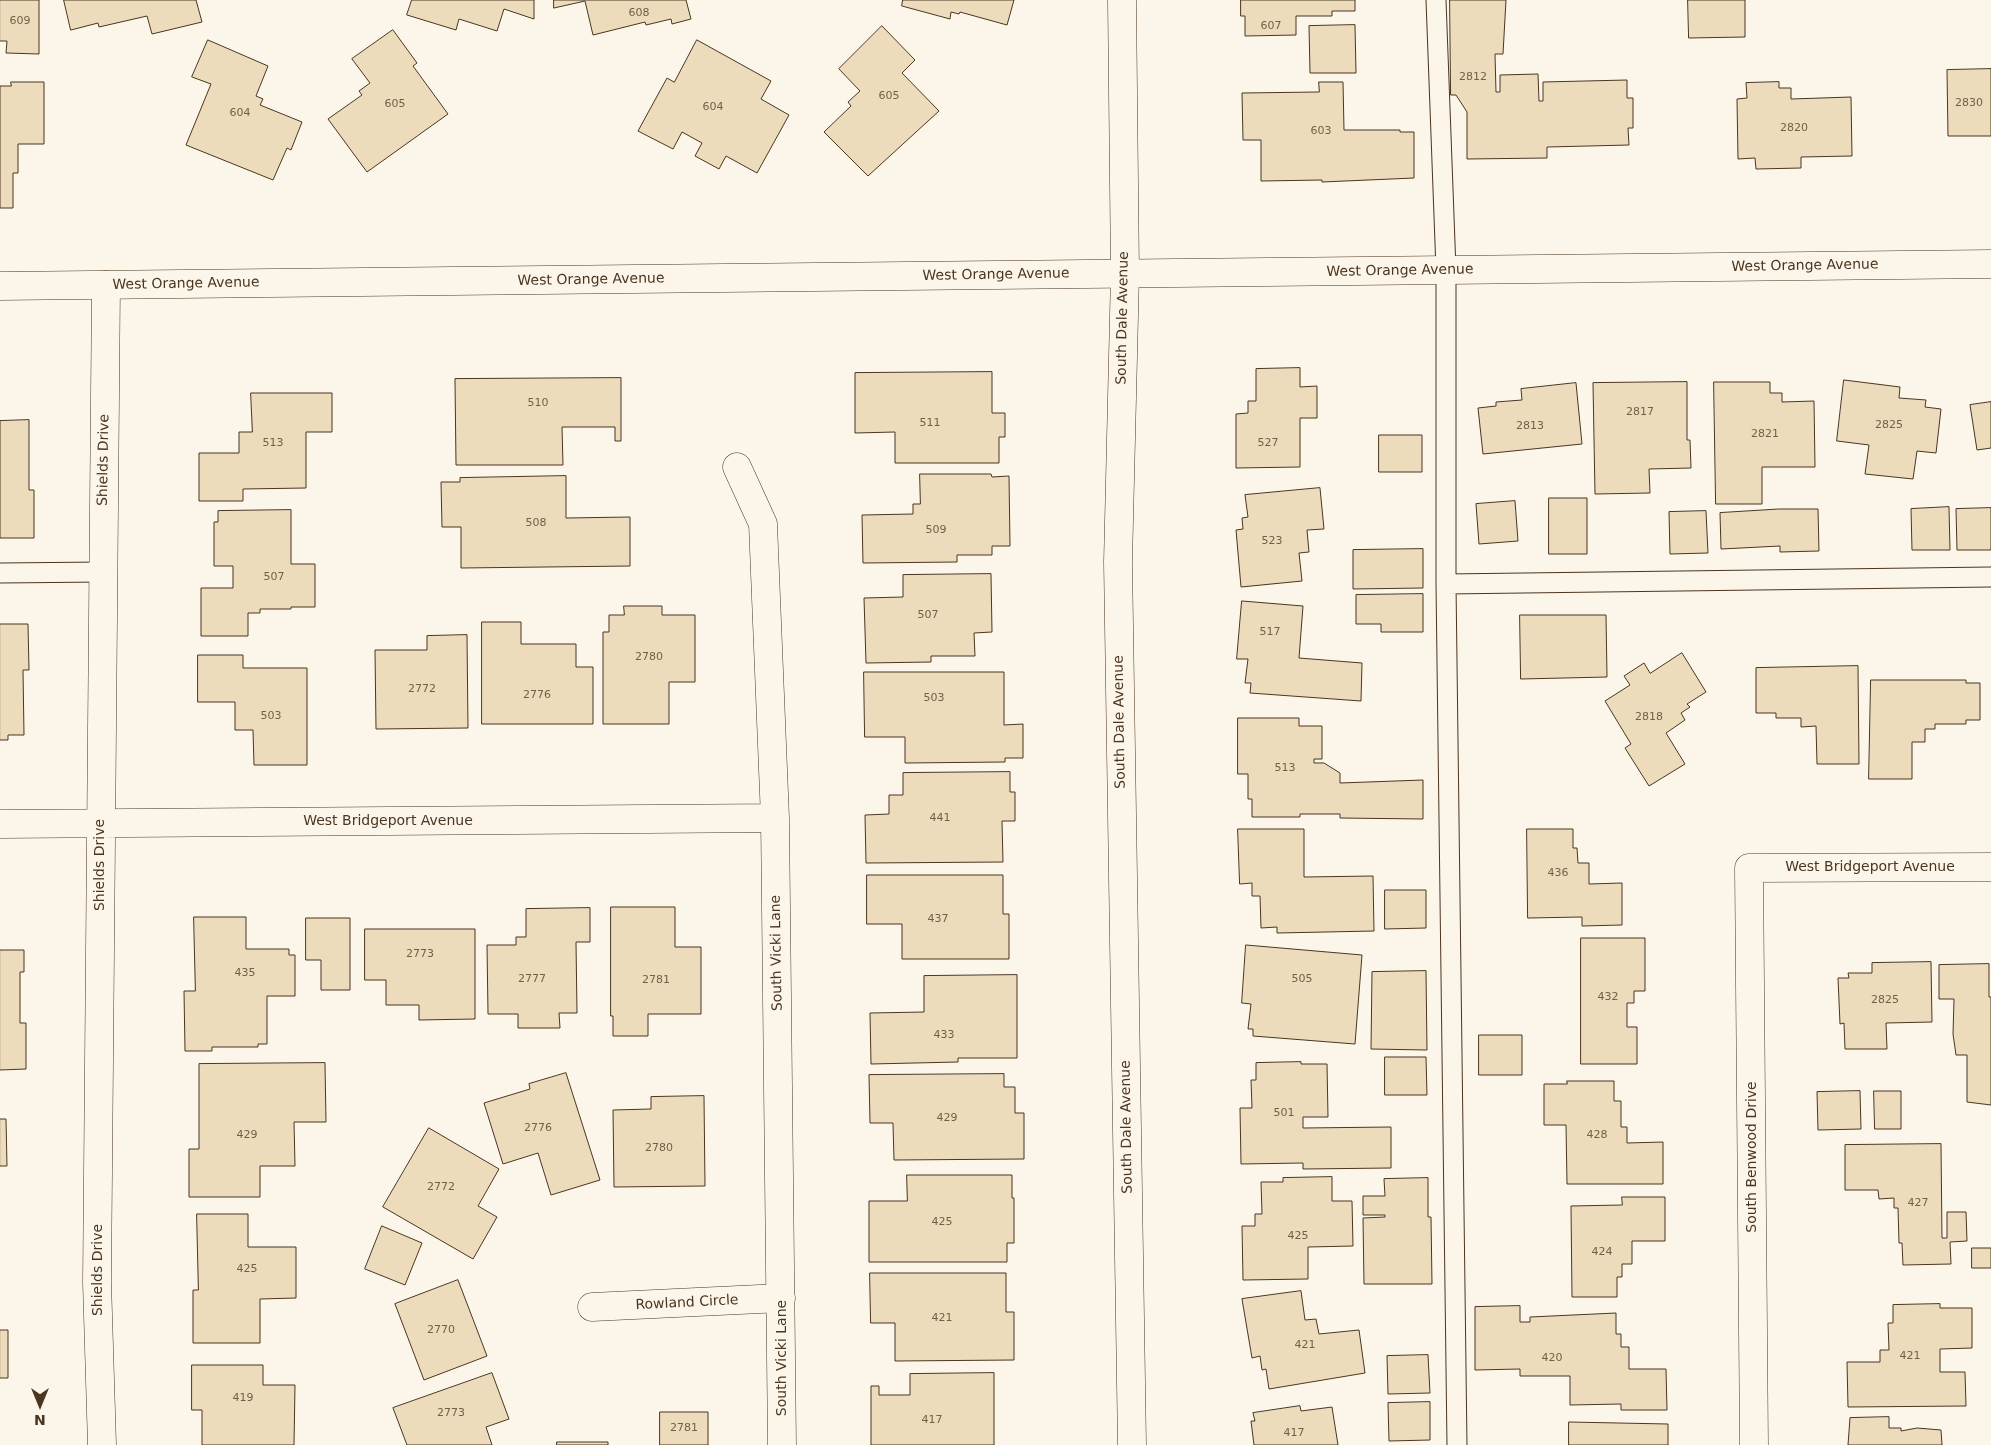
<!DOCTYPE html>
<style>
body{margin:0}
#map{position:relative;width:1991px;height:1445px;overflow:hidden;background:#fbf6e9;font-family:"DejaVu Sans",sans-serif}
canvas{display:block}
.north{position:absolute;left:15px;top:1380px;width:50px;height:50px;-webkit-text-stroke:4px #fbf6e9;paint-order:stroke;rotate:180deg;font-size:14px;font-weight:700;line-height:20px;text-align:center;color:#4a3520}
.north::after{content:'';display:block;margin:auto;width:18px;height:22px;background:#4a3520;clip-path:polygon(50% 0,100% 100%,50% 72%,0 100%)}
</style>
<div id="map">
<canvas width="1991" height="1445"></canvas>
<div class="north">N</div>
</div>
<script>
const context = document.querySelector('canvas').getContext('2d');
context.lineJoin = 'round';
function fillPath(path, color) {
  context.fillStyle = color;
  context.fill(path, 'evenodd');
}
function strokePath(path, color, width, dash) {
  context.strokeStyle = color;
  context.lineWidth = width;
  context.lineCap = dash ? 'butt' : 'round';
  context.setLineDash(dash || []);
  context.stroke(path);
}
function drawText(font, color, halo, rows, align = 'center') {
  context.font = font + ' "DejaVu Sans",sans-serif';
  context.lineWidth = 4;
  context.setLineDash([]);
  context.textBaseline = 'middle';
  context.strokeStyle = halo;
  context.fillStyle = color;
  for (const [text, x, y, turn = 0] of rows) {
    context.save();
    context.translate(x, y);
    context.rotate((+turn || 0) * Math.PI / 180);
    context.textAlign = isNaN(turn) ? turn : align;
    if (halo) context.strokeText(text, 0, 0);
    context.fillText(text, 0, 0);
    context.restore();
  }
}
const building = new Path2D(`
 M 0,0 L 39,0 L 39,54 L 6,53 L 7,41 L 0,41 Z
 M 64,0 L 196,0 L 202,22 L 152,34 L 147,16 L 99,27 L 98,23 L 71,30 Z
 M 412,0 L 534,0 L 534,19 L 504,9 L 497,31 L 459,19 L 456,30 L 407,15 Z
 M 554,0 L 686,0 L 691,19 L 672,24 L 671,19 L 646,25 L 645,22 L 593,35 L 585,1 L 554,8 Z
 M 903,0 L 1014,0 L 1007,25 L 960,12 L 959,14 L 951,12 L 950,19 L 902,6 Z
 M 1241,0 L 1355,0 L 1355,11 L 1332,11 L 1332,16 L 1296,16 L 1296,35 L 1245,36 L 1245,16 L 1241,16 Z
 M 1450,0 L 1506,0 L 1503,54 L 1495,54 L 1496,92 L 1500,92 L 1500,75 L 1538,74 L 1539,101 L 1543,101 L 1543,82 L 1627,80 L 1627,98 L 1633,98 L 1633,128 L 1628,128 L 1629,145 L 1547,147 L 1547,158 L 1467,159 L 1467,112 L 1456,95 L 1451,95 Z
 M 1688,0 L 1745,0 L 1745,37 L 1689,38 Z
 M 1355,25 L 1356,73 L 1310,73 L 1309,26 Z
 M 882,26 L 915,60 L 902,73 L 939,111 L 868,176 L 824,132 L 851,106 L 848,102 L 860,91 L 839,69 Z
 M 393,30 L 417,63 L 413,66 L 448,114 L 367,172 L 328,119 L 362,95 L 359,91 L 370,83 L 352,59 Z
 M 208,40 L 268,66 L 256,96 L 263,99 L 260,105 L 302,122 L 291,150 L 287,148 L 273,180 L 186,145 L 211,84 L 192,77 Z
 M 697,40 L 771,81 L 761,99 L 789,115 L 757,173 L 726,156 L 719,169 L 695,156 L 702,143 L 682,132 L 673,149 L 638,131 L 667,78 L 674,82 Z
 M 1991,69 L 1991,136 L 1948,136 L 1947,70 Z
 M 11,82 L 44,82 L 44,144 L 18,144 L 18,173 L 13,173 L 13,208 L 0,208 L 0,86 L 11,86 Z
 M 1319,82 L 1343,82 L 1344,130 L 1400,130 L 1400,132 L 1414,132 L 1414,178 L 1322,182 L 1322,180 L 1261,181 L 1261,140 L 1243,140 L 1242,93 L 1319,92 Z
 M 1779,82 L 1779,88 L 1791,88 L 1791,99 L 1851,97 L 1852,156 L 1801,157 L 1801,168 L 1756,169 L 1755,158 L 1738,159 L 1737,99 L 1747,98 L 1746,83 Z
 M 1300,368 L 1300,387 L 1317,386 L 1317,418 L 1300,418 L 1300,467 L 1236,468 L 1236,414 L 1248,413 L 1248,401 L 1256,401 L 1256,369 Z
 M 992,372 L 992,413 L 1005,413 L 1005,437 L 999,437 L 999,463 L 895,463 L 895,432 L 855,433 L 855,373 Z
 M 621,378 L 621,441 L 615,441 L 615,427 L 562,427 L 563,465 L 456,465 L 455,379 Z
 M 1844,380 L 1900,387 L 1899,398 L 1926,400 L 1925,407 L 1941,409 L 1936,453 L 1917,451 L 1913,479 L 1865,474 L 1869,445 L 1837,441 Z
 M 1687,382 L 1687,440 L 1690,440 L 1691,468 L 1649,469 L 1650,493 L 1595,494 L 1593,383 Z
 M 1714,382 L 1770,382 L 1770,393 L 1782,393 L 1782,402 L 1814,401 L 1815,467 L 1762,467 L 1762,504 L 1716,504 Z
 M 1576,383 L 1582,444 L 1483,454 L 1478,408 L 1496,406 L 1496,402 L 1522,400 L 1521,389 Z
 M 251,393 L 332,393 L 332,432 L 306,432 L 306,488 L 243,489 L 243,501 L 199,501 L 199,453 L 239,453 L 239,432 L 252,432 Z
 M 1991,402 L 1991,448 L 1977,450 L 1970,405 Z
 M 29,420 L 29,490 L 34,490 L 34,538 L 0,538 L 0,421 Z
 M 1379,435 L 1422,435 L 1422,472 L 1379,472 Z
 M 920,474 L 991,474 L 992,477 L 1009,476 L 1010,546 L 992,546 L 992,555 L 957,555 L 957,562 L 863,563 L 862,515 L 913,514 L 913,504 L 920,504 Z
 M 566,476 L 566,518 L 630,517 L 630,566 L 461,568 L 461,527 L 442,527 L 441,482 L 460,482 L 460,478 Z
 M 1320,488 L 1324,529 L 1307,530 L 1309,552 L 1299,553 L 1302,581 L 1241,587 L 1236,530 L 1243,529 L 1242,518 L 1248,517 L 1245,495 Z
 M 1549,498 L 1587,498 L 1587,554 L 1549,554 Z
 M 1515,501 L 1518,541 L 1479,544 L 1476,504 Z
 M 1949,507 L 1950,550 L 1912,550 L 1911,509 Z
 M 1991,508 L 1991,550 L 1957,550 L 1956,509 Z
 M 1779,509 L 1818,509 L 1819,551 L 1780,552 L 1780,546 L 1721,549 L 1720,513 Z
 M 291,510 L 291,564 L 315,564 L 315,607 L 291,607 L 291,609 L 260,609 L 260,613 L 248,613 L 248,636 L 201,636 L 201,588 L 233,588 L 233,566 L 214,566 L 214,522 L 218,522 L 218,511 Z
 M 1706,511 L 1708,553 L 1670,554 L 1669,512 Z
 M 1423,549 L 1423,588 L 1353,589 L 1353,550 Z
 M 991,574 L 992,632 L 974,633 L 975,656 L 931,656 L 931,662 L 866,663 L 864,598 L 903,597 L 903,575 Z
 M 1423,594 L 1423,632 L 1381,632 L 1381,624 L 1356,624 L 1356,595 Z
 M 1242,601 L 1303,606 L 1299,658 L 1362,663 L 1361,701 L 1250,693 L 1251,683 L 1245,683 L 1248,659 L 1237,659 Z
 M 624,606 L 662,606 L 662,615 L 695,615 L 695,682 L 669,682 L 669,724 L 603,724 L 603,632 L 609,632 L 609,615 L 624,615 Z
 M 1520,615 L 1606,615 L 1607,677 L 1521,679 Z
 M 482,622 L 521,622 L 521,644 L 576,644 L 576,667 L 593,667 L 593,724 L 482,724 Z
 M 0,624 L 28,624 L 29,670 L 23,670 L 24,735 L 8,735 L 8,740 L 0,740 Z
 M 467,635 L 468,728 L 376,729 L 375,650 L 427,650 L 427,636 Z
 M 1682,653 L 1706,692 L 1687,704 L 1690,707 L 1681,713 L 1685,720 L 1666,733 L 1685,764 L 1649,786 L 1625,748 L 1631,744 L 1605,701 L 1630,685 L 1624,676 L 1644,663 L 1650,673 Z
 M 198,655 L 243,655 L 243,668 L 307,668 L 307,765 L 254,765 L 253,730 L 235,730 L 235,702 L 198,702 Z
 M 1858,666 L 1859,764 L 1817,764 L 1816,726 L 1801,727 L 1801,718 L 1776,718 L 1776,713 L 1756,713 L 1756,668 Z
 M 864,672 L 1004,672 L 1004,725 L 1023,724 L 1023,758 L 1005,758 L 1005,762 L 905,763 L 905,737 L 865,737 Z
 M 1871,680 L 1966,680 L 1966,683 L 1980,683 L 1980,720 L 1966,720 L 1966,724 L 1935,724 L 1935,729 L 1925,729 L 1925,742 L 1912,742 L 1912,779 L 1869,779 Z
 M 1238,718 L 1299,718 L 1299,726 L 1322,726 L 1322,759 L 1314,759 L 1314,763 L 1324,763 L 1340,773 L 1340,783 L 1423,780 L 1423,819 L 1340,818 L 1340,814 L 1300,814 L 1300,817 L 1252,817 L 1252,799 L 1248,799 L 1248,774 L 1238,774 Z
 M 1010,772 L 1010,792 L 1015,792 L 1015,821 L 1002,821 L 1003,862 L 866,863 L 865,815 L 889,814 L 889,795 L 903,795 L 903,773 Z
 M 1238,829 L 1304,829 L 1304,877 L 1373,876 L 1374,931 L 1277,933 L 1277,927 L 1261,928 L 1260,896 L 1252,896 L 1252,883 L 1240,884 Z
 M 1527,829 L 1573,829 L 1573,848 L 1577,848 L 1578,863 L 1589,863 L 1589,884 L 1622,883 L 1622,925 L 1582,926 L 1582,917 L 1528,918 Z
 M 867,875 L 1003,875 L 1003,914 L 1009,914 L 1009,959 L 902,959 L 902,924 L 867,924 Z
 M 1385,890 L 1426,890 L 1426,928 L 1385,929 Z
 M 611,907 L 675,907 L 675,947 L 701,947 L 701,1014 L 648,1014 L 648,1036 L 613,1036 L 613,1016 L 611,1016 Z
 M 590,908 L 590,942 L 576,942 L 577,1013 L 559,1013 L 560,1028 L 518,1028 L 518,1014 L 488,1014 L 487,945 L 516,945 L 516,937 L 526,937 L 526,909 Z
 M 194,917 L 246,917 L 246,949 L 289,949 L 289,955 L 295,955 L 295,996 L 267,996 L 267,1044 L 258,1044 L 258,1047 L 212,1047 L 212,1051 L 185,1051 L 184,991 L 195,991 Z
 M 306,918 L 350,918 L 350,990 L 321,990 L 321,960 L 306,960 Z
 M 365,929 L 475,929 L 475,1019 L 419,1020 L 419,1005 L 386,1005 L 386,980 L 365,980 Z
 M 1581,938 L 1645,938 L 1645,991 L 1634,991 L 1634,1003 L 1627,1003 L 1627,1027 L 1637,1027 L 1637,1064 L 1581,1064 Z
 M 1246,945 L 1362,955 L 1355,1044 L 1253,1036 L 1253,1029 L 1248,1029 L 1251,1004 L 1242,1003 Z
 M 0,950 L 24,950 L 24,972 L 20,972 L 20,1023 L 26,1023 L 26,1069 L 0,1070 Z
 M 1931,962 L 1932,1022 L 1886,1023 L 1887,1049 L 1845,1049 L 1844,1023 L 1840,1024 L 1838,978 L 1849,978 L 1848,973 L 1872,973 L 1872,963 Z
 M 1989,964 L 1989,997 L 1991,997 L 1991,1105 L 1967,1102 L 1967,1055 L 1956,1055 L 1953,1034 L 1954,999 L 1939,999 L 1939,965 Z
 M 1426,971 L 1427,1050 L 1371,1049 L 1372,972 Z
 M 1017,975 L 1017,1058 L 958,1058 L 958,1062 L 871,1064 L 870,1013 L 924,1012 L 924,976 Z
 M 1479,1035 L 1522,1035 L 1522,1075 L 1479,1075 Z
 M 1385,1057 L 1426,1057 L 1427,1095 L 1385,1095 Z
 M 1301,1062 L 1301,1064 L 1327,1064 L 1328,1117 L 1303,1117 L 1303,1128 L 1391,1127 L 1391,1168 L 1303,1169 L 1303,1163 L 1241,1164 L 1240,1108 L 1252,1108 L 1251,1080 L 1256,1080 L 1256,1063 Z
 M 325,1063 L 326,1122 L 294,1122 L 295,1166 L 260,1166 L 260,1197 L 189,1197 L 189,1149 L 199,1149 L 199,1064 Z
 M 566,1073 L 600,1180 L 551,1195 L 538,1153 L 503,1164 L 484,1103 L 530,1089 L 529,1084 Z
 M 1004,1074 L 1004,1087 L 1015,1087 L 1015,1113 L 1024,1113 L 1024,1159 L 894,1160 L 893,1123 L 870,1123 L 869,1075 Z
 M 1567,1081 L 1614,1081 L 1614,1101 L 1621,1101 L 1621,1127 L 1627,1127 L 1627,1143 L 1663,1142 L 1663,1184 L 1567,1184 L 1566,1125 L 1544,1125 L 1544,1084 L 1567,1084 Z
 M 1860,1091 L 1861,1129 L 1818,1130 L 1817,1092 Z
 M 1874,1091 L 1901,1091 L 1901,1129 L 1875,1129 Z
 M 704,1096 L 705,1186 L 614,1187 L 613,1110 L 651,1109 L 651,1097 Z
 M 0,1119 L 6,1119 L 7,1166 L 0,1166 Z
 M 429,1128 L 499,1169 L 478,1206 L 497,1217 L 473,1259 L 383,1207 Z
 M 1941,1144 L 1942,1238 L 1947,1238 L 1947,1212 L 1966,1212 L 1967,1241 L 1950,1242 L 1951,1264 L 1903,1265 L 1902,1243 L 1899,1243 L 1898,1208 L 1894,1208 L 1894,1198 L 1879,1199 L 1878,1190 L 1845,1190 L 1845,1145 Z
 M 907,1175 L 1012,1175 L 1012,1198 L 1014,1198 L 1014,1243 L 1007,1243 L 1007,1262 L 869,1262 L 869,1201 L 907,1201 Z
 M 1332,1177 L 1332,1201 L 1352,1201 L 1353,1246 L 1308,1247 L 1308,1279 L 1243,1280 L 1242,1226 L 1255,1226 L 1255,1214 L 1262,1214 L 1261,1182 L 1283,1182 L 1283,1178 Z
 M 1428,1178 L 1428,1217 L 1431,1217 L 1432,1284 L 1364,1284 L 1363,1218 L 1385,1217 L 1385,1215 L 1363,1215 L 1363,1196 L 1385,1196 L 1384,1179 Z
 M 1622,1197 L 1665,1197 L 1665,1241 L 1632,1241 L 1632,1264 L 1622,1264 L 1622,1277 L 1617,1277 L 1617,1297 L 1572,1297 L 1571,1206 L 1622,1205 Z
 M 197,1214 L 248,1214 L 248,1247 L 296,1247 L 296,1298 L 260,1299 L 260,1343 L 193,1343 L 193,1290 L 198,1290 Z
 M 382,1226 L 422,1243 L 405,1285 L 365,1269 Z
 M 1972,1248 L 1991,1248 L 1991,1268 L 1972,1268 Z
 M 870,1273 L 1006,1273 L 1006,1312 L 1014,1312 L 1014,1360 L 895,1361 L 895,1323 L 871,1323 Z
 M 458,1280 L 487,1356 L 424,1380 L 395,1304 Z
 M 1301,1291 L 1305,1320 L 1316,1319 L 1319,1334 L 1359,1330 L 1365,1373 L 1269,1389 L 1266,1369 L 1262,1370 L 1260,1356 L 1252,1358 L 1242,1299 Z
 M 1940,1304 L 1940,1308 L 1972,1308 L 1972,1348 L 1940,1349 L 1940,1372 L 1965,1372 L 1966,1406 L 1848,1407 L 1847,1362 L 1880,1362 L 1880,1350 L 1889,1350 L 1888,1323 L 1893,1323 L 1893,1305 Z
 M 1520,1306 L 1520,1322 L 1530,1322 L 1530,1317 L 1616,1313 L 1616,1334 L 1621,1334 L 1621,1347 L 1629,1347 L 1629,1369 L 1666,1369 L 1667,1410 L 1621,1410 L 1621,1404 L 1570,1405 L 1570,1376 L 1520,1376 L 1520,1369 L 1475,1370 L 1475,1307 Z
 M 0,1330 L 8,1330 L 8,1378 L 0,1378 Z
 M 1428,1355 L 1430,1393 L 1388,1394 L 1387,1356 Z
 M 192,1365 L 263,1365 L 263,1385 L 295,1385 L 294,1445 L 202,1445 L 202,1410 L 192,1410 Z
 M 492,1373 L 509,1419 L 486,1427 L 492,1445 L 407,1445 L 393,1408 Z
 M 994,1373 L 994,1445 L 871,1445 L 871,1386 L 879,1386 L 879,1395 L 910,1395 L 910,1374 Z
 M 1430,1402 L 1430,1440 L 1389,1441 L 1388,1403 Z
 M 1300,1406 L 1301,1411 L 1332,1407 L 1338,1445 L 1254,1445 L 1251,1421 L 1255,1421 L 1253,1413 Z
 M 660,1412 L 708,1412 L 708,1445 L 660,1445 Z
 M 1889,1417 L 1889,1428 L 1901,1428 L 1901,1431 L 1917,1428 L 1941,1430 L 1942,1445 L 1848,1445 L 1850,1418 Z
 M 1569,1422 L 1668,1424 L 1668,1445 L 1569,1445 Z
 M 557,1442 L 608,1442 L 608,1445 L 557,1445 Z`);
const lane = new Path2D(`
 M 1436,0 L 1446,270 L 1446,584 L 1457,1445
 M 0,573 L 103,572
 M 1446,584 L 1991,577`);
const street = new Path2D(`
 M 737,467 L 763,524 L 775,818 L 782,1445
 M 0,824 L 775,818
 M 592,1307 L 781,1298
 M 102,1445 L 97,1282 L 106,285
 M 1754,1445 L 1749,868 L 1991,867`);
const secondary = new Path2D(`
 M 1122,0 L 1125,274 L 1118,562 L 1132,1445
 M 0,286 L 1991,264`);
const numberNames = [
 ["608",639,13],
 ["609",20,21],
 ["607",1271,26],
 ["2812",1473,77],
 ["605",889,96],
 ["2830",1969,103],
 ["605",395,104],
 ["604",713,107],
 ["604",240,113],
 ["2820",1794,128],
 ["603",1321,131],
 ["510",538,403],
 ["2817",1640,412],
 ["511",930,423],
 ["2825",1889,425],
 ["2813",1530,426],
 ["2821",1765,434],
 ["513",273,443],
 ["527",1268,443],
 ["508",536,523],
 ["509",936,530],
 ["523",1272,541],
 ["507",274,577],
 ["507",928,615],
 ["517",1270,632],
 ["2780",649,657],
 ["2772",422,689],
 ["2776",537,695],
 ["503",934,698],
 ["503",271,716],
 ["2818",1649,717],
 ["513",1285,768],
 ["441",940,818],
 ["436",1558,873],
 ["437",938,919],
 ["2773",420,954],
 ["435",245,973],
 ["2777",532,979],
 ["505",1302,979],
 ["2781",656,980],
 ["432",1608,997],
 ["2825",1885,1000],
 ["433",944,1035],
 ["501",1284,1113],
 ["429",947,1118],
 ["2776",538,1128],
 ["429",247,1135],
 ["428",1597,1135],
 ["2780",659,1148],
 ["2772",441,1187],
 ["427",1918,1203],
 ["425",942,1222],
 ["425",1298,1236],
 ["424",1602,1252],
 ["425",247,1269],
 ["421",942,1318],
 ["2770",441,1330],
 ["421",1305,1345],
 ["421",1910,1356],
 ["420",1552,1358],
 ["419",243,1398],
 ["2773",451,1413],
 ["417",932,1420],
 ["2781",684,1428],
 ["417",1294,1433]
];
const streetNames = [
 ["West Orange Avenue",1805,266,-1],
 ["West Orange Avenue",1400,271,-1],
 ["West Orange Avenue",996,275,-1],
 ["West Orange Avenue",591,280,-1],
 ["West Orange Avenue",186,284,-1],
 ["South Dale Avenue",1123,318,-89],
 ["Shields Drive",104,460,-89],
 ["South Dale Avenue",1120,722,-91],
 ["West Bridgeport Avenue",388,821],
 ["Shields Drive",100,865,-90],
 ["West Bridgeport Avenue",1870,867],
 ["South Vicki Lane",777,953,-91],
 ["South Dale Avenue",1127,1127,-91],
 ["South Benwood Drive",1752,1157,-90],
 ["Shields Drive",98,1270,-90],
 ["Rowland Circle",687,1303,-3],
 ["South Vicki Lane",782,1358,-90]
];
fillPath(building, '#ecdcbc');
strokePath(building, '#4a3520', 1);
strokePath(lane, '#4a3520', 21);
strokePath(street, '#4a3520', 29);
strokePath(secondary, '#4a3520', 29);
strokePath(lane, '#fbf6e9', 19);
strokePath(street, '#fbf6e9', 28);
strokePath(secondary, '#fbf6e9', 28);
drawText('11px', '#725f47', null, numberNames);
drawText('14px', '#4a3520', '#fbf6e9', streetNames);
</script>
